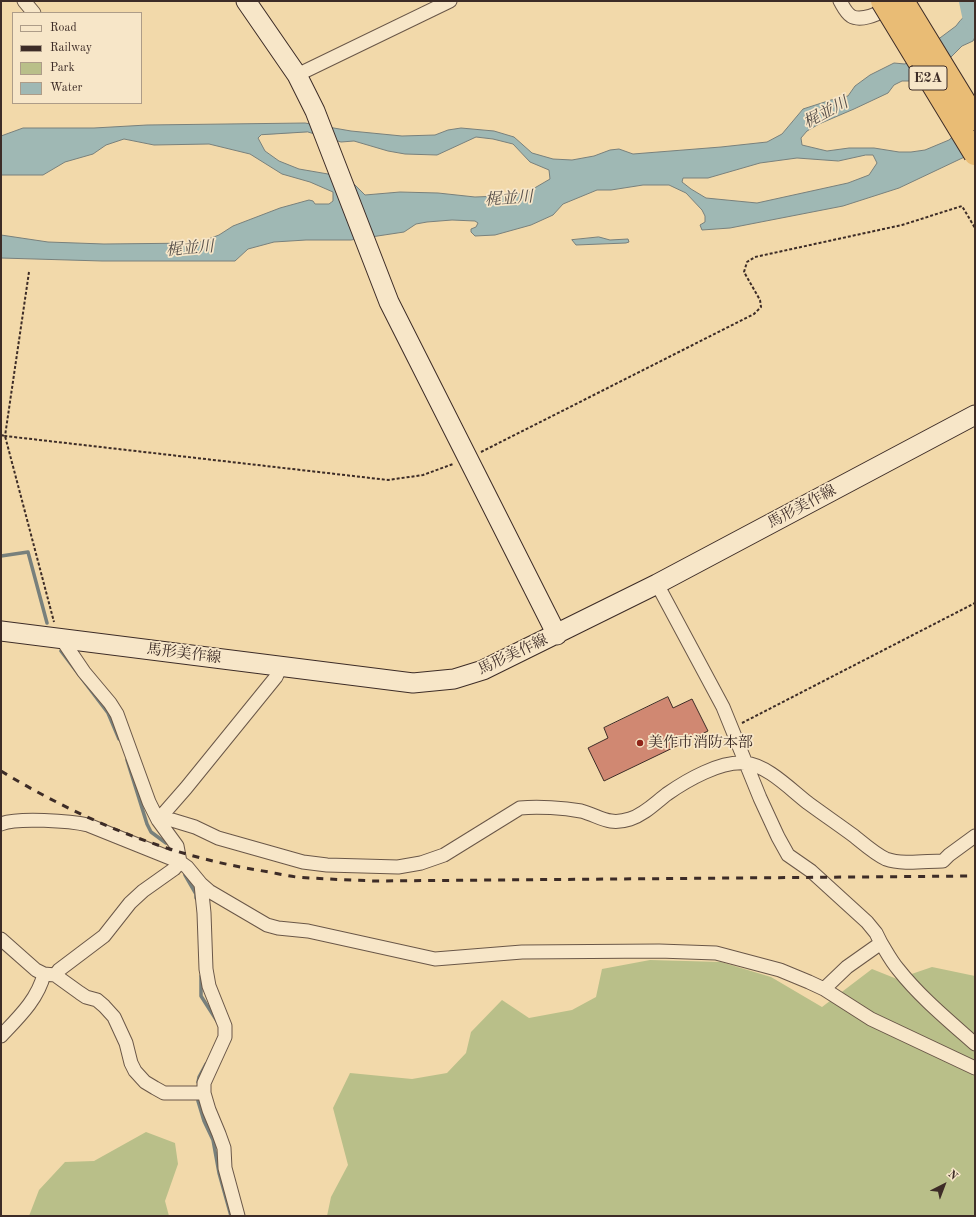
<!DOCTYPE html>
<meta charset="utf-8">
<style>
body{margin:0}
#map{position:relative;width:976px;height:1217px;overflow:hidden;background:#f2d9aa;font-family:"Old Standard TT",serif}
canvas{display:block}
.frame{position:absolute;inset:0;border:2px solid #3d2c27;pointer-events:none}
.legend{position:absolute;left:12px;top:12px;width:130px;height:92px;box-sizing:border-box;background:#f7e6c8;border:1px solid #ad9c88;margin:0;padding:5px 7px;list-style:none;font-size:12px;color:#3d2c27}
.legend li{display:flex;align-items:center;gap:8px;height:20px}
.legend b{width:20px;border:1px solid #ad9c88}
.north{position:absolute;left:924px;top:1165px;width:40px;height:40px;-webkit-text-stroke:3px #f7e6c8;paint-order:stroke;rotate:42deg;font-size:11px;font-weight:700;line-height:16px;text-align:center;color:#3d2c27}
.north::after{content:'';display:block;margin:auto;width:14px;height:18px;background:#3d2c27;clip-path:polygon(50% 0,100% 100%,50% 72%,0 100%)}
</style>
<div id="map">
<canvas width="976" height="1217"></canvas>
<div class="frame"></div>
<ul class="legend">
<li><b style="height:5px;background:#f7e6c8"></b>Road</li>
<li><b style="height:5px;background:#3d2c27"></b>Railway</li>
<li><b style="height:11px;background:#b9bf89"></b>Park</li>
<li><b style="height:11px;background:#9fb8b4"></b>Water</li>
</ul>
<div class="north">N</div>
</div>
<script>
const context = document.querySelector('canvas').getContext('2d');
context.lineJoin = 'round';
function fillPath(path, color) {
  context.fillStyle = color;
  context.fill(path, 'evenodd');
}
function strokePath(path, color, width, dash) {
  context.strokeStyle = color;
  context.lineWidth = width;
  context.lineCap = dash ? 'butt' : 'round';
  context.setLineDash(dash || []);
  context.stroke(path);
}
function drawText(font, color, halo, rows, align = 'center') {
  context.font = font + ' "Old Standard TT","Noto Serif JP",serif';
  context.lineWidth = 3.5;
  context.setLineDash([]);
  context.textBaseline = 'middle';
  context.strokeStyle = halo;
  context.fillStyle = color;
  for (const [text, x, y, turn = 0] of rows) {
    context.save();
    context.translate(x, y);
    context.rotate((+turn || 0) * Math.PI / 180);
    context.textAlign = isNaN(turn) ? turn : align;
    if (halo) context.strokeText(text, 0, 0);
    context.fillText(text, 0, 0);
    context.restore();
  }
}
const green = new Path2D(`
 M 650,960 L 721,962 L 771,977 L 822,1007 L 872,969 L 897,979 L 932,967 L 975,976 L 975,1216 L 327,1216 L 331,1197 L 348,1165 L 333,1108 L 350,1073 L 412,1079 L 447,1073 L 466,1053 L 471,1032 L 502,1000 L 529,1018 L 572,1010 L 596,997 L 602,969 Z
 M 146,1132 L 175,1143 L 178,1164 L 165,1201 L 169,1216 L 29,1216 L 39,1190 L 65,1162 L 94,1161 Z`);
const water = new Path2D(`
 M 975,6 L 975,37 L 973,41 L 962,46 L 951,57 L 916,81 L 902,81 L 894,85 L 888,93 L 854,109 L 819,124 L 807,131 L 801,138 L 802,145 L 827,151 L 849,148 L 874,148 L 899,152 L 911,152 L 925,150 L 949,140 L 975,117 L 975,152 L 899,188 L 843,206 L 730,228 L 702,230 L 700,225 L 705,222 L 705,216 L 702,210 L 686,193 L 669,185 L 643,185 L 611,190 L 597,190 L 563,204 L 553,215 L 531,225 L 495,235 L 475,236 L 471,232 L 471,229 L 476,227 L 478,223 L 475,221 L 452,220 L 427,222 L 416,224 L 404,232 L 351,240 L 306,240 L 274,242 L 248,249 L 235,261 L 102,261 L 1,258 L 1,235 L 48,242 L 104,244 L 198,243 L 219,235 L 233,226 L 280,208 L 309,200 L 313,201 L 315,204 L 329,204 L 333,201 L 333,192 L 310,182 L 282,174 L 250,154 L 209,144 L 154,145 L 124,139 L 106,145 L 93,154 L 65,162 L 43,175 L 1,175 L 1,136 L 23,128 L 94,128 L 147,125 L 305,123 L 351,131 L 402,136 L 435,135 L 448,130 L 461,128 L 494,131 L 514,137 L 532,153 L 553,159 L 572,160 L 594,156 L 610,150 L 619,149 L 633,154 L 721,147 L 767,142 L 782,134 L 803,109 L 831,100 L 848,96 L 855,86 L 870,75 L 894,63 L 905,64 L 956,26 C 961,18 969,13 975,6 ZM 308,132 L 341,142 L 354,141 L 388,151 L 405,154 L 437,155 L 476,137 L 493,139 L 513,144 L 530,162 L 549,170 L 550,179 L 526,193 L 500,196 L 475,197 L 438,193 L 400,192 L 365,195 L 353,183 L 328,174 L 299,169 L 279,161 L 265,151 L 258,138 L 261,135 ZM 866,155 L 873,155 L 877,163 L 869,175 L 848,183 L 757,203 L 706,198 L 691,189 L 682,182 L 683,178 L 708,178 L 760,163 L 797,158 L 838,161 Z
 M 599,237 L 610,240 L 628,239 L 629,242 L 626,243 L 576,245 L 572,240 Z`);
const stream = new Path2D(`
 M 1,556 L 28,552 L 47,623
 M 61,651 L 108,713 L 119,739
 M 127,760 L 147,824 L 151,832 L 166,843
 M 185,875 L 196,894 L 196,898
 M 201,976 L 201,996 L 217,1021
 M 198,1082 L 199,1077 L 206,1064
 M 198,1101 L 204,1121 L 213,1140 L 219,1173 L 231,1216`);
const river = new Path2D(`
 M 970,1 L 974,20`);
const building = new Path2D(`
 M 668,697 L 673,708 L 692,699 L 708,731 L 604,781 L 588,748 L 608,738 L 604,728 Z`);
const path = new Path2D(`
 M 29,272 L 5,436 L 388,480 L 423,475 L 453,464
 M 1,435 L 5,436 L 54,622
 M 481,452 L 754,314 L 761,307 L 760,300 L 744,272 L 747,262 L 755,257 L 902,225 L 962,206 L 975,228
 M 742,723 L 975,603`);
const street = new Path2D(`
 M 24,1 L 34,13
 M 840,1 C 843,6 846,13 851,16 C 862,23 883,11 893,7
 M 297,75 L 450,1
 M 657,584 L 723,707 L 760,798 L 778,837 L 788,855 L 811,871 L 867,922 L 876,933 L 881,943
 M 158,820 L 172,820 L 195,827 L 218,838 L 303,862 L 327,865 L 398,867 L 421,863 L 444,855 L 520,808 C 538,806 564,808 581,811 C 600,816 608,826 630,819 C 645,814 655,803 667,794 C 687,780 720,761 745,763 C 767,765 790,789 808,803 C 823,814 839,825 854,836 C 864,844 875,854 886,859 C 902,865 926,861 943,861 L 949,855 L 975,836
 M 158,820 L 186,788 L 276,677 L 281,666
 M 1,824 C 17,817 71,821 88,825 L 180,862 L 187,867 L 201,884 L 209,891 L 267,925 L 278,928 L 308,931 L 435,959 L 522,952 L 659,951 L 716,953 L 780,970 L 809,982 L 824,989 L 847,967 L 881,943 C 886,951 891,961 898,969 C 920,997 948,1020 975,1044
 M 201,884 L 204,913 L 206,969 L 209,986 L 225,1026 L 225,1037 L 204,1083 L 204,1093 L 209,1110 L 219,1134 L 224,1148 L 225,1168 L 238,1216
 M 1,939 L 36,970 L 44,974 L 55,975 L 80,993 L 86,997 L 97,1000 L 104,1006 L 114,1017 L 126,1043 L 131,1063 L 135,1071 L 145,1082 L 155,1088 L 164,1093 L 204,1093
 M 55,975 L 59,970 L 104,936 L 130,903 L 143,891 L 174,869 L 180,862 L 177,846 L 158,820 L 149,802 L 117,714 L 110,703 L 84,672 L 61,638
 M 824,989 L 871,1019 L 975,1068
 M 1,1036 C 19,1017 38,999 44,974`);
const secondary = new Path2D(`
 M 246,1 L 297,75 L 315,111 L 389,302 L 557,635
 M 1,631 L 413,683 L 454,679 L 483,670 L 657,584 L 975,415`);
const rail = new Path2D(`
 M 1,771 C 80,819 166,855 257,870 C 270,872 283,875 296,877 C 323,879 349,880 375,881 L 975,876`);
const highwayBridge = new Path2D(`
 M 882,1 L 975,154
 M 903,1 L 975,119`);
const markers = [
 [640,743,4,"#8f2418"]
];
const shields = [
 [928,78,38]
];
const shieldNames = [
 ["E2A",928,78]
];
const streetNames = [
 ["馬形美作線",802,507,-28],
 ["馬形美作線",184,654,7],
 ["馬形美作線",513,655,-25]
];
const poiNames = [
 ["美作市消防本部",648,743]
];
const waterNames = [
 ["梶並川",826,113,-28],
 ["梶並川",509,199,-4],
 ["梶並川",190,249,-5]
];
fillPath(green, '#b9bf89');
fillPath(water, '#9fb8b4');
strokePath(water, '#78807c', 1);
strokePath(stream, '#78807c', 3.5);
strokePath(river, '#9fb8b4', 22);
fillPath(building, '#d08872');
strokePath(building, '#3d2c27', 1);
strokePath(street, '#6a5748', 15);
strokePath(secondary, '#3d2c27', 21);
strokePath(path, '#3d2c27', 2, [3, 2]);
strokePath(street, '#f7e6c8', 13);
strokePath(secondary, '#f7e6c8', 19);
strokePath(rail, '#3d2c27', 3, [7, 7]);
strokePath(highwayBridge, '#3d2c27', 24, []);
strokePath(highwayBridge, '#e9bc75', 22);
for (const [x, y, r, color] of markers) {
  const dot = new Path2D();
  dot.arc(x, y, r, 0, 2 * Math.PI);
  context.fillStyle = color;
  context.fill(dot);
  strokePath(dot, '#f7e6c8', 1.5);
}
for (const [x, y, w] of shields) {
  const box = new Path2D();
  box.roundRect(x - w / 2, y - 12, w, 24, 3);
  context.fillStyle = '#f7e6c8';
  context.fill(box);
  strokePath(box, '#3d2c27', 1);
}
drawText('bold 14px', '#3d2c27', null, shieldNames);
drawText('15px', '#3d2c27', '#f7e6c8', streetNames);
drawText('15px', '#3d2c27', '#f7e6c8', poiNames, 'left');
drawText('italic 16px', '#564f4a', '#f7e6c8', waterNames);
</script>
